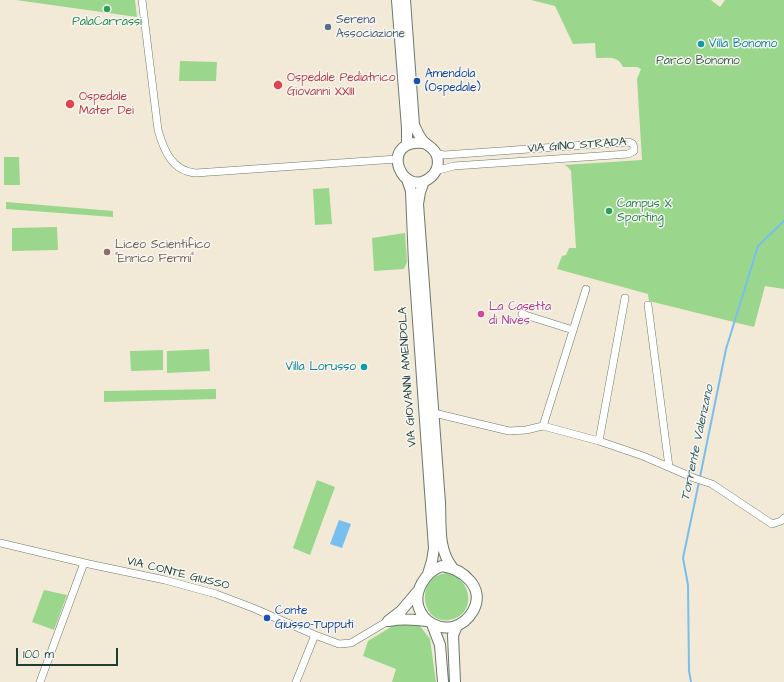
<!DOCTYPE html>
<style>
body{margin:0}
#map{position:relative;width:784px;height:682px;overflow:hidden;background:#f2ead7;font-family:"Architects Daughter",sans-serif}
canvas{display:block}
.scale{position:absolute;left:16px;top:648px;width:102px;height:18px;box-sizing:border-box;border:2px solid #1f3d34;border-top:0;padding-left:5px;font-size:12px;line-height:14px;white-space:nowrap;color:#1f3d34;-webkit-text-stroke:3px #f6f6f2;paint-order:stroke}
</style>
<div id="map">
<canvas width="784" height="682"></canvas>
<div class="scale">100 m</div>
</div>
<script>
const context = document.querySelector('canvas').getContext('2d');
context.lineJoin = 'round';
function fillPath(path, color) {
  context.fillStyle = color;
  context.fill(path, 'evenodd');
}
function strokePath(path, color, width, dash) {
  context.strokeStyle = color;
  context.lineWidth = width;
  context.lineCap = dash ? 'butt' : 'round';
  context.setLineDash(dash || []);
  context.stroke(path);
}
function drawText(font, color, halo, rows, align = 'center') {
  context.font = font + ' "Architects Daughter",sans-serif';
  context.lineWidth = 3;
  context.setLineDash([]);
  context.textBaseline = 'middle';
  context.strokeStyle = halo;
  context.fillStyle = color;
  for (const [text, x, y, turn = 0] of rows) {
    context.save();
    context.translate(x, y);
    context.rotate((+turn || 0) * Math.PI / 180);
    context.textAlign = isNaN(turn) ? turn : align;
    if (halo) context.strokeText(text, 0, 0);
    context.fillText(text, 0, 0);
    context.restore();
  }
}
const green = new Path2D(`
 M 16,0 L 135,0 L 137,17 Z
 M 531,0 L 711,0 L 720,7 L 725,0 L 784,0 L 784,289 L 765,286 L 754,327 L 649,301 L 648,294 L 557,269 L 562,256 L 566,255 L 569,248 L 576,248 L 571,171 L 568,167 L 564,165 L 642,160 L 637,79 L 641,69 L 637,67 L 623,67 C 618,55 607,58 596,58 L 595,43 L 573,44 L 555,6 Z
 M 180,61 L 217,62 L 216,81 L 179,81 Z
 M 4,157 L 19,157 L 20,185 L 4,185 Z
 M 329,188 L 332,224 L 315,225 L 313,189 Z
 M 6,202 L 113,211 L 113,217 L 6,209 Z
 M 57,227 L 58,250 L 12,251 L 12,228 Z
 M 405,233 L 407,262 L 404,269 L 374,271 L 372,238 Z
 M 209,349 L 210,371 L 167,373 L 167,351 Z
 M 163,350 L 163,370 L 131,371 L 130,351 Z
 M 216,389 L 216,399 L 104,402 L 104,391 Z
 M 317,480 L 335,487 L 310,555 L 293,548 Z
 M 447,573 C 473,578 477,616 449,620 C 420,624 415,576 447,573 Z
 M 44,590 L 67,595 L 54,630 L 32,622 Z
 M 408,622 L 420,626 L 430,639 L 436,682 L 392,682 L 396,669 L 363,656 L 368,641 L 396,624 Z`);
const water = new Path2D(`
 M 339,520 L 351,524 L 342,548 L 330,544 Z`);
const stream = new Path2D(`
 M 700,477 L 726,349 L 758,246 L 784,221
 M 691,682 L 689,671 L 688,585 L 683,558 L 699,482`);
const street = new Path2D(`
 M 142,0 L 158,130 C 164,151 172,171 196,173 L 397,159
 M 435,171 L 454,166 L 628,154 L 634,151 C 634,146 634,143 628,142 L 444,155 L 435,153
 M 648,305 L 669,467
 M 522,314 L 573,330
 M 434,413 L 509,431 L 526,430 L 543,426 L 599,441 L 643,456 L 694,478 L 712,484 L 772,524 L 781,521 L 784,518
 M 543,426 L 586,289
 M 599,441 L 625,298
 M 0,543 L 89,564 L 165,580 L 216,594 L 253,608 L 315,635 L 339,644 L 351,643 L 388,621
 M 40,682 L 84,563
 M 296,682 L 315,635`);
const secondary = new Path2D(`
 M 397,0 L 407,128 L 407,145
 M 405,0 L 414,125 C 417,131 420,139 425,143 C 430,147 435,149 437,156 C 439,163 437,171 432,176 C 403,203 376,138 424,143
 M 407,179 L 411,191 L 414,264 L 434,548 L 432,561 L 428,574
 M 424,181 L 420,192 L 418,204 L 440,503 C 441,525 438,549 452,567
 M 442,566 C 463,569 486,588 473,611 C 452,647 402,618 422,583 C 427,574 433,569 442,566 Z
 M 388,621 L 401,611 L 417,592
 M 390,621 C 403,618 414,620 427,621
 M 432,624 L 440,645 L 443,682
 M 455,682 L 453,635 L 457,626`);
const markers = [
 [107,9,4,"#2e9e5b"],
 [328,27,4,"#5c6f8a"],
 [701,44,4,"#0f9aa8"],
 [417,81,4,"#1a4fb4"],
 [278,85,5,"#e0444e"],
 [70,104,5,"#e0444e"],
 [609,211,4,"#2e9e5b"],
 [107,252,4,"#8d6e63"],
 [481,314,4,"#d1479c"],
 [364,367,4,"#0f9aa8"],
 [267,618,4,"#1a4fb4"]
];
const serviceNames = [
 ["Serena",336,20],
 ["Associazione",336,34]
];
const leisureNames = [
 ["PalaCarrassi",107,22],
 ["Campus X",617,204,"left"],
 ["Sporting",617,218,"left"]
];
const cultureNames = [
 ["Villa Bonomo",709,44],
 ["Villa Lorusso",356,367,"right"]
];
const parkNames = [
 ["Parco Bonomo",698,61]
];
const transitNames = [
 ["Amendola",425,74],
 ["(Ospedale)",425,88],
 ["Conte",275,611],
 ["Giusso-Tupputi",275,625]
];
const healthNames = [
 ["Ospedale Pediatrico",287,78],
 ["Giovanni XXIII",287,92],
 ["Ospedale",79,97],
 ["Mater Dei",79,111]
];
const streetNames = [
 ["VIA GINO STRADA",577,146,-4],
 ["VIA GIOVANNI AMENDOLA",408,377,-94],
 ["VIA CONTE GIUSSO",178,574,14]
];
const educationNames = [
 ["Liceo Scientifico",115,245],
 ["\"Enrico Fermi\"",115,259]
];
const hotelNames = [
 ["La Casetta",489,307],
 ["di Nives",489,321]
];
const waterNames = [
 ["Torrente Valenzano",698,443,-78]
];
fillPath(green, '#9ad78c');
fillPath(water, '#78beef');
strokePath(stream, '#78beef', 2);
strokePath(street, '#697a6d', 8);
strokePath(secondary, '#697a6d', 12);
strokePath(street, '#fff', 7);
strokePath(secondary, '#fff', 10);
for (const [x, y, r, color] of markers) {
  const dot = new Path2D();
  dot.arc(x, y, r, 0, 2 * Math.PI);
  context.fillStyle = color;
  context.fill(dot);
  strokePath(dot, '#f6f6f2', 1.5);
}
drawText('12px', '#4e5e75', '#f6f6f2', serviceNames, 'left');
drawText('12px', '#27864d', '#f6f6f2', leisureNames);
drawText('12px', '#0d838f', '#f6f6f2', cultureNames, 'left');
drawText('12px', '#385c46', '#f6f6f2', parkNames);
drawText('12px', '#164399', '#f6f6f2', transitNames, 'left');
drawText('12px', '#be3a42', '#f6f6f2', healthNames, 'left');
drawText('12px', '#1f3d34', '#f6f6f2', streetNames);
drawText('12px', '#785e54', '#f6f6f2', educationNames, 'left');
drawText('12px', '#b23c85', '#f6f6f2', hotelNames, 'left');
drawText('italic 13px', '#355d63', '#f6f6f2', waterNames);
</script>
